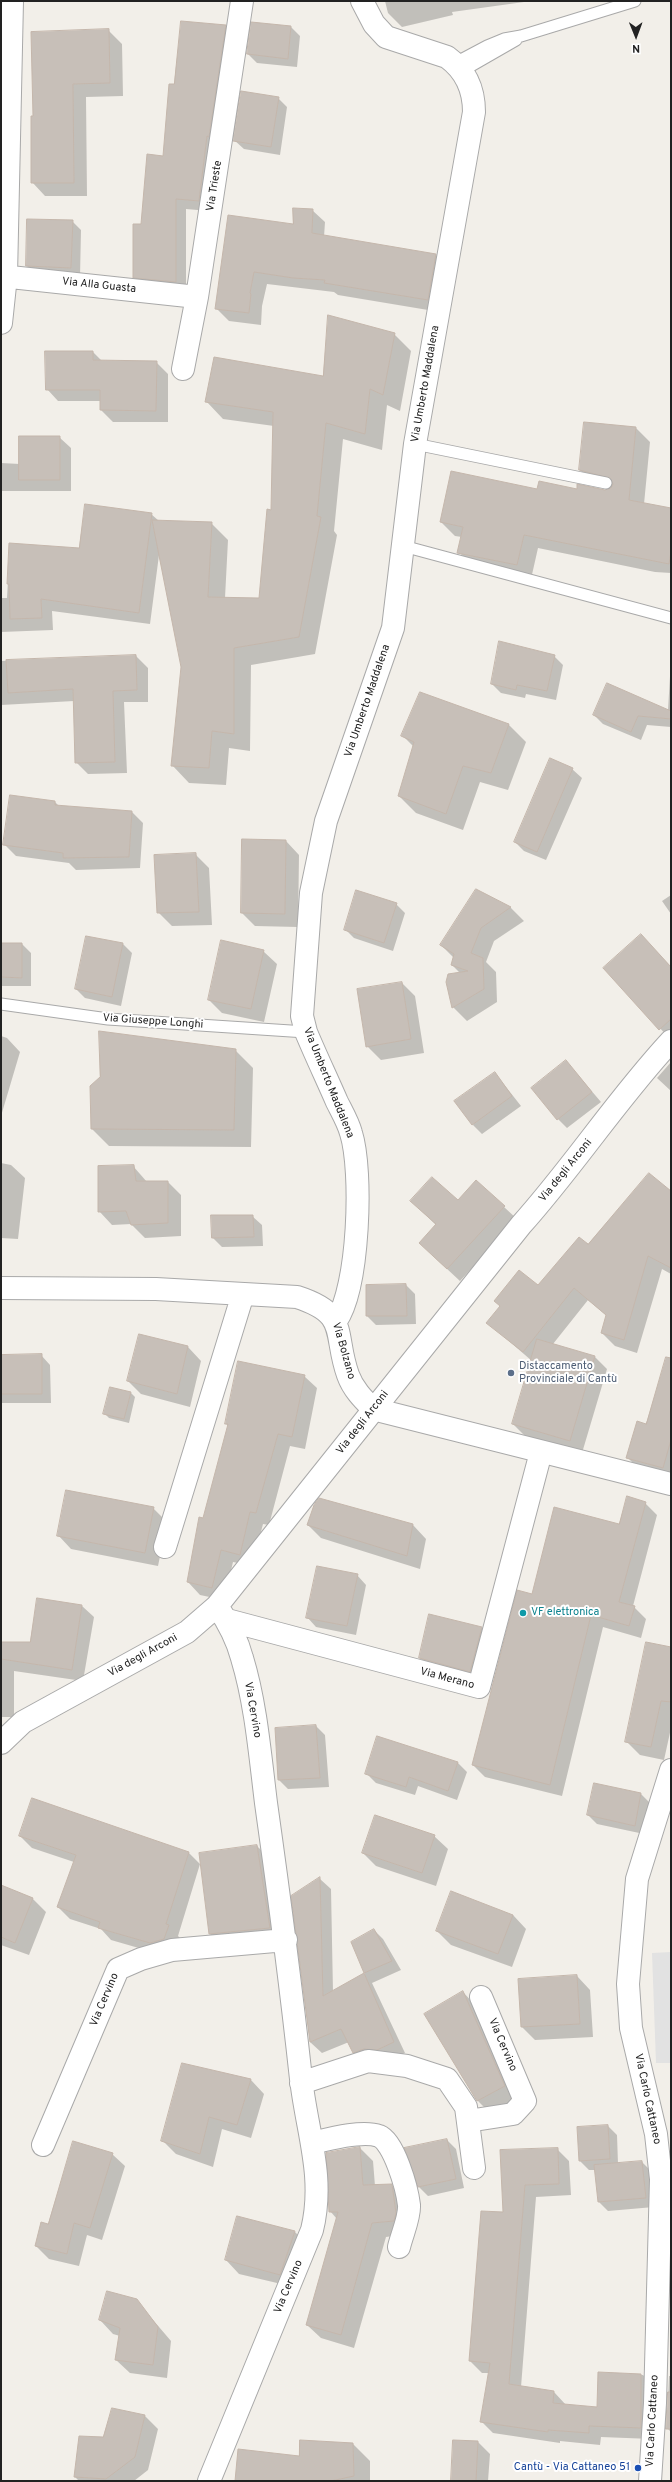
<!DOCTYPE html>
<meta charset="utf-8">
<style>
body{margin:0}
#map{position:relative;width:672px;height:2482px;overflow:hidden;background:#f2efe9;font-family:Overpass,sans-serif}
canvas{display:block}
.frame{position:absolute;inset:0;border:2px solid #222;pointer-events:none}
.north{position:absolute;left:616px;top:16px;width:40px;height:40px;-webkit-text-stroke:3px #fff;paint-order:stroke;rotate:179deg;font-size:11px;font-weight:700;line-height:16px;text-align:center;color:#222}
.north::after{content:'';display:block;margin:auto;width:14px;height:18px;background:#222;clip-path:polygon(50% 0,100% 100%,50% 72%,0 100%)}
</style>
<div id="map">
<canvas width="672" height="2482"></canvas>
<div class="frame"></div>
<div class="north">N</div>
</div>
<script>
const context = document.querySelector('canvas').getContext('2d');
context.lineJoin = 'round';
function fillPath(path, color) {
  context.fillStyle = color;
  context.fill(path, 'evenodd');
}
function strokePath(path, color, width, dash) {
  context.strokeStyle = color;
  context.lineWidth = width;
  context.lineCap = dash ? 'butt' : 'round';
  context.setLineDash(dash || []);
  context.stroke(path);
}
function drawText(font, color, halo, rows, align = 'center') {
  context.font = font + ' Overpass,sans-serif';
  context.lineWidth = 4;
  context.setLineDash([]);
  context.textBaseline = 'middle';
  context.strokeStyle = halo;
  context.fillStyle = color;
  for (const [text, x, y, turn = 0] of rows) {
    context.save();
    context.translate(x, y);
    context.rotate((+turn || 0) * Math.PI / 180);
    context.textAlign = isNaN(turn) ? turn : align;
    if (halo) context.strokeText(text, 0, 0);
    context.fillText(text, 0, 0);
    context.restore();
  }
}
const parking = new Path2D(`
 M 671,1952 L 671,2063 L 656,2063 L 652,1953 Z`);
const shadow = new Path2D(`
 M 385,1 L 523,1 L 524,2 L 452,12 L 453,15 L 402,27 L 388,13 Z
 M 252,23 L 291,27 L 300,36 L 297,67 L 257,63 L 248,54 Z
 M 225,26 L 236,37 L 209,211 L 186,209 L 186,292 L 145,288 L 134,277 L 164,157 L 175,85 Z
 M 108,30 L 122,44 L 123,96 L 86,97 L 87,196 L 45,196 L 32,182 L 34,117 Z
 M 278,98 L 287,107 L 280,155 L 244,149 L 234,140 Z
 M 312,210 L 325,222 L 324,237 L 436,255 L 448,267 L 440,312 L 338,295 L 334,292 L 267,284 L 262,306 L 261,325 L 229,321 L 216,308 L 293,225 Z
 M 72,221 L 81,230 L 80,277 L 36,275 L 27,266 Z
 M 1,331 L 2,431 L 1,431 Z
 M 394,334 L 411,351 L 400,411 L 387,405 L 382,450 L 343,439 L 334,531 L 337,535 L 315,654 L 251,665 L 250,751 L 229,748 L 226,785 L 189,783 L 172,765 L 182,667 L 159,555 L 150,624 L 52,611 L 53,630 L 1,632 L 1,598 L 7,598 L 10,544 L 80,549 L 151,514 L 159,521 L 211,523 L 228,540 L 225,598 L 260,599 L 272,511 L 274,426 L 223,419 L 206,401 L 324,377 Z
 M 93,352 L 102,361 L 156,362 L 168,374 L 168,422 L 113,422 L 101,410 L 101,401 L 58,401 L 47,389 Z
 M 636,428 L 650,442 L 644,504 L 671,509 L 671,573 L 655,572 L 538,548 L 531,579 L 473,567 L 459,552 L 462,537 L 455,536 L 441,522 L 538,490 L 605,491 L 613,488 L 594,484 L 580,470 Z
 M 59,437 L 71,448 L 71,491 L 1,491 L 1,463 L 20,464 Z
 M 136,656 L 148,668 L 148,702 L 124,702 L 127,773 L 88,774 L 76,762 L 74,701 L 1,705 L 1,661 Z
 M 554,656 L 563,665 L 556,700 L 526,694 L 525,698 L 501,693 L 492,684 Z
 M 670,676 L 671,727 L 647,725 L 641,740 L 603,724 L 594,715 L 668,710 Z
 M 420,693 L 509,725 L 526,742 L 508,790 L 480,782 L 463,830 L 416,813 L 399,796 L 414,747 L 402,735 Z
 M 572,769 L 582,778 L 546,860 L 524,851 L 515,842 Z
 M 55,802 L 60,807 L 132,812 L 143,823 L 140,868 L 76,870 L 69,863 L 16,856 L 4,844 Z
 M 286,841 L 299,855 L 298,927 L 255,926 L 242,913 Z
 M 195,854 L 209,868 L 212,925 L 172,926 L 158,912 Z
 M 476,890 L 511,908 L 524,921 L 494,941 L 486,962 L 496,972 L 497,1002 L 467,1021 L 453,1007 L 447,982 L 460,973 L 452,965 L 454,958 L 441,945 Z
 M 671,895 L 671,914 L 662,901 Z
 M 396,904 L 405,913 L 393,951 L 354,938 L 345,929 Z
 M 641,935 L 671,967 L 671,1040 L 604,968 Z
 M 1,944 L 22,944 L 31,953 L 31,986 L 1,986 Z
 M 123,944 L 132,953 L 121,1006 L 85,998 L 76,989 Z
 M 263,951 L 277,964 L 264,1022 L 222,1013 L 209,1000 Z
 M 402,983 L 415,996 L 424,1053 L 381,1060 L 367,1046 Z
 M 1,1036 L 7,1038 L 20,1052 L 1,1116 Z
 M 235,1050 L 253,1068 L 251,1147 L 109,1146 L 92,1129 Z
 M 566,1061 L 601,1102 L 567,1128 L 558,1119 Z
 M 671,1062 L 671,1091 L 657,1078 Z
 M 495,1073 L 521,1106 L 482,1134 L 473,1125 Z
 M 1,1163 L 11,1165 L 25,1178 L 18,1239 L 1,1238 Z
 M 133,1166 L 147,1182 L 168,1182 L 181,1195 L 181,1236 L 145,1238 L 131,1224 L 112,1225 L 99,1211 Z
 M 671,1193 L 671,1274 L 662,1269 L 637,1353 L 615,1346 L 602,1333 L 607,1316 L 588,1300 L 553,1344 L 595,1357 L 607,1369 L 582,1453 L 525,1436 L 513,1424 L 532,1361 L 488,1323 L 539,1287 L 588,1246 Z
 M 411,1201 L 458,1201 L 504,1207 L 517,1219 L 460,1281 L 432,1255 L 436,1225 Z
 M 212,1216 L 252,1216 L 262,1225 L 263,1246 L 222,1247 L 213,1238 Z
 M 406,1285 L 415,1294 L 416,1324 L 376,1325 L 367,1316 Z
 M 140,1335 L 188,1347 L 201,1361 L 190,1407 L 141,1394 L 128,1381 Z
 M 41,1355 L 50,1365 L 51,1403 L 1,1403 L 1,1356 Z
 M 304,1376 L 317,1388 L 305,1449 L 290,1446 L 269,1525 L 263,1524 L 252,1566 L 233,1562 L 224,1600 L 200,1595 L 188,1582 L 228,1426 L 226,1424 Z
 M 671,1378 L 671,1477 L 636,1466 L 627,1457 Z
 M 131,1393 L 135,1397 L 129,1423 L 109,1418 L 105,1414 Z
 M 645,1503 L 657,1515 L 633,1606 L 646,1619 L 641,1638 L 603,1627 L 562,1796 L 485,1777 L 473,1765 L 533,1595 Z
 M 153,1508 L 167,1522 L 158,1566 L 71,1549 L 58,1535 Z
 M 308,1525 L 413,1525 L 426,1539 L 420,1569 L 321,1538 Z
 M 357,1575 L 366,1585 L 356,1635 L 316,1627 L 307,1617 Z
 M 82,1606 L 94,1617 L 83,1681 L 14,1671 L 14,1717 L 1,1717 L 1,1643 L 31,1643 Z
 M 481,1628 L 495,1642 L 483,1685 L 433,1671 L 420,1658 Z
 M 671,1649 L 671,1728 L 664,1760 L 640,1755 L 626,1741 Z
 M 316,1726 L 325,1735 L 329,1787 L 288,1789 L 279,1780 L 276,1729 Z
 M 378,1737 L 458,1763 L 467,1772 L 457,1800 L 418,1786 L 415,1795 L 376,1783 L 366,1773 Z
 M 594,1784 L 641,1794 L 650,1803 L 644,1834 L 597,1824 L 588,1815 Z
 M 20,1836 L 188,1852 L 200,1864 L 178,1936 L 180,1938 L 176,1951 L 163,1955 L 111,1940 L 101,1929 L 70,1919 L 58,1907 L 74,1862 L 32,1848 Z
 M 434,1836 L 448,1849 L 436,1886 L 376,1866 L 363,1853 Z
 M 257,1846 L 271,1860 L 283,1941 L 223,1947 L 210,1934 Z
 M 320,1879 L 331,1889 L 333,1992 L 365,1974 L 352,1942 L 374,1930 L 383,1939 L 401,1970 L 372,1983 L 405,2053 L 388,2060 L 365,2063 L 354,2052 L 349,2042 L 322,2053 L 310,2042 L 292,1896 Z
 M 1,1886 L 32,1898 L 46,1912 L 29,1955 L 1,1945 Z
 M 513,1915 L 526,1929 L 512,1967 L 451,1945 L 437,1931 Z
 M 577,1976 L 590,1990 L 593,2037 L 535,2040 L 522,2027 Z
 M 463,1992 L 476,2006 L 518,2099 L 491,2114 L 478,2101 L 425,2014 Z
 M 182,2064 L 251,2080 L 264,2094 L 251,2138 L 222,2129 L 213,2167 L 176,2154 L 163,2141 Z
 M 608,2126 L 617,2135 L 618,2164 L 642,2162 L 651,2171 L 654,2207 L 608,2211 L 599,2202 L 596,2170 L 589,2170 L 580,2161 Z
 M 447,2140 L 456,2149 L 464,2188 L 428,2196 L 419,2187 Z
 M 360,2148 L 373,2161 L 375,2186 L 391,2185 L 405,2199 L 407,2234 L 386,2237 L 354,2348 L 321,2338 L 307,2325 L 337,2219 L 330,2211 Z
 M 557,2149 L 569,2161 L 571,2195 L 536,2197 L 521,2387 L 554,2392 L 566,2405 L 598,2408 L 599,2373 L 643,2375 L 655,2387 L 652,2439 L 601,2437 L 600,2445 L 560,2441 L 560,2443 L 493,2433 L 481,2421 L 489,2373 L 482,2373 L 470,2361 L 504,2214 L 501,2151 Z
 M 112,2154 L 125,2166 L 102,2240 L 87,2235 L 79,2266 L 49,2259 L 36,2246 L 49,2225 Z
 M 295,2232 L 308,2245 L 294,2287 L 239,2274 L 226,2260 Z
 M 136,2300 L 171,2341 L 167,2378 L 130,2373 L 116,2360 L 120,2336 L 113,2334 L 100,2320 Z
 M 669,2376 L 671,2376 L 671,2432 L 667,2428 Z
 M 144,2415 L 158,2429 L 148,2470 L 134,2481 L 79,2481 L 75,2477 Z
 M 454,2441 L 478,2442 L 490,2454 L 488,2481 L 452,2481 Z
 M 353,2444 L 370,2461 L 370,2481 L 298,2481 Z`);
const building = new Path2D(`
 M 181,21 L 226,25 L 209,137 L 207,136 L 199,201 L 176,199 L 176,282 L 133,278 L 133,224 L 141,224 L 147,154 L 163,156 L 169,84 L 174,84 Z
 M 251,22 L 291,26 L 288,59 L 247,54 Z
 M 109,29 L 110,83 L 73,84 L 74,183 L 31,183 L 31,116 L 33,116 L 31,32 Z
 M 241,91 L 279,97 L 271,147 L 233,141 Z
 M 293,208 L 313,209 L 312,233 L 436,254 L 428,300 L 324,283 L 325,280 L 293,278 L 254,272 L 250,293 L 251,294 L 249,313 L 215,309 L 228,215 L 293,224 Z
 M 27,219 L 73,220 L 71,268 L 26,266 Z
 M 328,315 L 395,333 L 383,395 L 370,389 L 365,434 L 326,423 L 317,516 L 321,517 L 299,637 L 234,648 L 234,734 L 212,731 L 209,768 L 171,766 L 181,667 L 152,520 L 212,522 L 208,597 L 259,598 L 267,509 L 271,510 L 273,412 L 205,402 L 214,357 L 323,376 Z
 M 45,351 L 93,351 L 93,360 L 157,361 L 156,411 L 100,410 L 100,390 L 46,390 Z
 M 584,422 L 636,427 L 629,500 L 671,508 L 671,552 L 669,564 L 524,535 L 517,565 L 457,553 L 463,527 L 440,522 L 451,471 L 537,489 L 539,481 L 577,489 L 577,484 L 605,490 L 611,488 L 613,484 L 610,478 L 579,470 Z
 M 19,436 L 60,436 L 60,480 L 19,480 Z
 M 85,504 L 152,513 L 139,613 L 41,599 L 42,618 L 10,619 L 9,584 L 7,584 L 9,543 L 79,548 Z
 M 499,641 L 555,655 L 547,691 L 517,685 L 516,690 L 491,684 Z
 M 136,655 L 137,690 L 113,691 L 115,762 L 75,763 L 73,689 L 8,693 L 6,660 Z
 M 607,683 L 671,711 L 671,719 L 638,716 L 631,732 L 593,715 Z
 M 420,692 L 509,724 L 491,773 L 463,766 L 446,814 L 398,796 L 414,742 L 401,736 Z
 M 550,758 L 573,768 L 537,852 L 514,842 Z
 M 10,795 L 55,801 L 55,805 L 132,811 L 129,857 L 63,858 L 63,853 L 3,845 Z
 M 242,839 L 286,840 L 285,914 L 241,913 Z
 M 196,853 L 199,912 L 157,913 L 154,855 Z
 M 476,889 L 511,907 L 481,928 L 471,953 L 483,958 L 484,989 L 452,1008 L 446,982 L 448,974 L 468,971 L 451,965 L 454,954 L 440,945 Z
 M 356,890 L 397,903 L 384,943 L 344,930 Z
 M 641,934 L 671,967 L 671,1019 L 659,1030 L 603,968 Z
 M 86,936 L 123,943 L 112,997 L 75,989 Z
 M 221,940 L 264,950 L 251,1009 L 208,1000 Z
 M 1,943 L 22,943 L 22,978 L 1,977 Z
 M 402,982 L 411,1039 L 366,1047 L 357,989 Z
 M 99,1031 L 236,1049 L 234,1130 L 91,1129 L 90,1086 L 100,1077 Z
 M 566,1060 L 592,1092 L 557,1120 L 531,1088 Z
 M 495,1072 L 512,1096 L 472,1125 L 454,1101 Z
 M 134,1165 L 136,1181 L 168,1181 L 168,1223 L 131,1225 L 126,1211 L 98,1212 L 98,1166 Z
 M 649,1173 L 671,1191 L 671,1268 L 648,1256 L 624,1340 L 601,1333 L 606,1315 L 574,1288 L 523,1352 L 486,1323 L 500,1306 L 494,1301 L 519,1270 L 538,1285 L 579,1237 L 588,1244 Z
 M 432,1177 L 458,1200 L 476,1180 L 505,1206 L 447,1269 L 419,1243 L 436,1224 L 410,1201 Z
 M 211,1215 L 253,1215 L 254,1237 L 212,1238 Z
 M 406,1284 L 407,1316 L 366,1316 L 366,1285 Z
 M 139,1334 L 188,1346 L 177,1394 L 127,1381 Z
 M 537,1339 L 595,1356 L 570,1441 L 512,1424 Z
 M 42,1354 L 42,1394 L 1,1394 L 1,1355 Z
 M 666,1357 L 671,1358 L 671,1440 L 663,1468 L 626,1458 L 637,1421 L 646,1424 Z
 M 238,1361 L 305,1375 L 292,1437 L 278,1434 L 256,1513 L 250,1512 L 240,1555 L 221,1550 L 212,1588 L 187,1582 L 199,1517 L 203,1518 L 228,1424 L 225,1424 Z
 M 110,1387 L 131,1392 L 124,1419 L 103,1414 Z
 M 66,1490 L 154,1507 L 145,1553 L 57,1536 Z
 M 627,1496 L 646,1502 L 619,1602 L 635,1606 L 629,1626 L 591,1615 L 550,1785 L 472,1765 L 517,1590 L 532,1594 L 554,1507 L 619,1524 Z
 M 319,1498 L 413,1524 L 407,1556 L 307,1525 L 314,1505 Z
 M 317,1566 L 358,1574 L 347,1626 L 306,1618 Z
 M 37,1598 L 82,1605 L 72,1670 L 1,1659 L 1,1642 L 30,1642 Z
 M 429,1614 L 482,1627 L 470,1672 L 419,1658 Z
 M 646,1642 L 671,1647 L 671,1702 L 661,1701 L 651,1747 L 625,1742 Z
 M 316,1725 L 320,1778 L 278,1780 L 275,1728 Z
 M 377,1736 L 458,1762 L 448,1791 L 409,1777 L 406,1787 L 365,1774 Z
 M 594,1783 L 641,1793 L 635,1826 L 587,1815 Z
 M 32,1798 L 189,1852 L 166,1924 L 169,1925 L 164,1939 L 150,1943 L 98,1928 L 100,1922 L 57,1907 L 76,1855 L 19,1836 Z
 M 375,1815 L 435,1835 L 422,1873 L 362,1853 Z
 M 257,1845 L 270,1928 L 209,1934 L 199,1853 Z
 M 320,1877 L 323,1996 L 364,1973 L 394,2042 L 377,2050 L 364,2049 L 353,2053 L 341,2029 L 310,2042 L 291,1896 Z
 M 1,1885 L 33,1898 L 15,1943 L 1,1937 Z
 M 451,1891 L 513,1915 L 498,1954 L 436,1931 Z
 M 374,1929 L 392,1961 L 364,1973 L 351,1942 Z
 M 577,1975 L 580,2024 L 521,2027 L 518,1979 Z
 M 463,1991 L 505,2086 L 477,2101 L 424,2014 Z
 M 182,2063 L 251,2079 L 237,2125 L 209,2117 L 200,2154 L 161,2141 Z
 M 608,2125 L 610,2159 L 579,2161 L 577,2127 Z
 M 447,2139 L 456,2179 L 418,2187 L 404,2148 Z
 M 73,2141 L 113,2153 L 90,2228 L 74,2223 L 67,2254 L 35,2246 L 41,2222 L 48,2224 Z
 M 360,2147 L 363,2185 L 392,2184 L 396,2213 L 394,2221 L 372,2223 L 341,2335 L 306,2325 L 338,2212 L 329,2212 L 326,2153 Z
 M 558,2148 L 559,2184 L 525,2185 L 509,2384 L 554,2391 L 553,2403 L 597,2407 L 598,2372 L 641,2374 L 641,2428 L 589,2426 L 589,2433 L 548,2430 L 548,2432 L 480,2422 L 490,2363 L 469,2361 L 481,2211 L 503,2212 L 500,2150 Z
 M 642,2161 L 646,2198 L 598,2202 L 594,2165 Z
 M 237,2216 L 295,2231 L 280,2275 L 225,2260 Z
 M 107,2291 L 137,2299 L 158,2327 L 153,2365 L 115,2360 L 120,2328 L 99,2320 Z
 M 668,2392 L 671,2392 L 671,2429 L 666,2429 Z
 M 112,2408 L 145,2415 L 135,2457 L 106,2479 L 74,2477 L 79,2436 L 103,2437 Z
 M 300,2440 L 353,2443 L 354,2476 L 331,2481 L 235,2481 L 238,2449 L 299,2456 Z
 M 453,2440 L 478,2441 L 476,2481 L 451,2481 Z`);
const service = new Path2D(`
 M 455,63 L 487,46 L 504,39 L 521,36 L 635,1
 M 462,71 L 516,40
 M 415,444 L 606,483
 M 403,546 L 671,618
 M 1,1004 L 108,1019 L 306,1032`);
const minor = new Path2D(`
 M 1,276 L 197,297
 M 1,323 L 6,276 L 12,1
 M 183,369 L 197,297 L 242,1
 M 1,1288 L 156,1289 L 297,1297 C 350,1314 333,1333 348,1375 C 353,1389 363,1399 373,1409 L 671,1484
 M 336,1321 C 359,1288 363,1171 351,1133 C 348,1122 342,1112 337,1102 C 327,1079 316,1056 306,1032 L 302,1016 L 311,893 L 326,821 L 393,628 L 415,444 L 474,112 C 474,89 465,70 447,57 L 386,37 L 374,24 L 362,1
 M 165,1547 L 243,1294
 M 227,1620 L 479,1687 L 541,1452
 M 1,1743 L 23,1722 L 187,1632 L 217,1606 L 521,1225 C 574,1166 617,1099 671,1041
 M 301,2083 L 368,2061 L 407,2066 L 447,2079 L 466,2107 L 474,2168
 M 468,2121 L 513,2114 L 525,2101 L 481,1997
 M 312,2143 C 329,2139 362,2130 379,2136 C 394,2142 407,2188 409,2205 C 410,2217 402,2234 399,2247
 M 43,2145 L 118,1969 L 141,1959 L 172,1950 L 286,1940
 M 209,2481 L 312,2230 C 325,2177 307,2132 301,2079 C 291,1987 279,1895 266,1803 C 260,1755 256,1704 242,1658 C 237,1639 228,1622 217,1606`);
const tertiary = new Path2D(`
 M 650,2481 L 655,2403 L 661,2179 L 656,2134 L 631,2028 L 628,1984 L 637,1879 L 671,1770`);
const markers = [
 [511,1373,4,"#5c6f8a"],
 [523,1613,4,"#0f9aa8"],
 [638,2468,4,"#1a4fb4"]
];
const streetNames = [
 ["Via Trieste",215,186,-81],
 ["Via Alla Guasta",99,286,6],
 ["Via Umberto Maddalena",426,384,-80],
 ["Via Umberto Maddalena",368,701,-71],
 ["Via Giuseppe Longhi",153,1022,4],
 ["Via Umberto Maddalena",328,1083,68],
 ["Via degli Arconi",566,1171,-51],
 ["Via Bolzano",343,1351,74],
 ["Via degli Arconi",363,1423,-52],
 ["Via degli Arconi",143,1656,-29],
 ["Via Merano",447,1679,15],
 ["Via Cervino",252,1710,80],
 ["Via Cervino",105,2000,-67],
 ["Via Cervino",502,2045,67],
 ["Via Carlo Cattaneo",647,2099,78],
 ["Via Cervino",289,2287,-67],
 ["Via Carlo Cattaneo",653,2421,-87]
];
const serviceNames = [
 ["Distaccamento",519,1367],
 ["Provinciale di Cantù",519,1380]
];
const cultureNames = [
 ["VF elettronica",531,1613]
];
const transitNames = [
 ["Cantù - Via Cattaneo 51",630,2468]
];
fillPath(parking, '#e2e2e2');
fillPath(shadow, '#0003');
fillPath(building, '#c7bfb8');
strokePath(building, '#c4b6ab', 1);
strokePath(service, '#a9a9a9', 13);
strokePath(minor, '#a9a9a9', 24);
strokePath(tertiary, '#a9a9a9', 24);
strokePath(service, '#fff', 11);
strokePath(minor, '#fff', 22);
strokePath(tertiary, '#fff', 22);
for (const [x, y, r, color] of markers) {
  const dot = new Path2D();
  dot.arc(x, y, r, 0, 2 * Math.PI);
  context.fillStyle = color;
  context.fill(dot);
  strokePath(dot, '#fff', 1.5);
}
drawText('11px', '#222', '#fff', streetNames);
drawText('11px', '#4e5e75', '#fff', serviceNames, 'left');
drawText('11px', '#0d838f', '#fff', cultureNames, 'left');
drawText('11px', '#164399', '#fff', transitNames, 'right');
</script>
